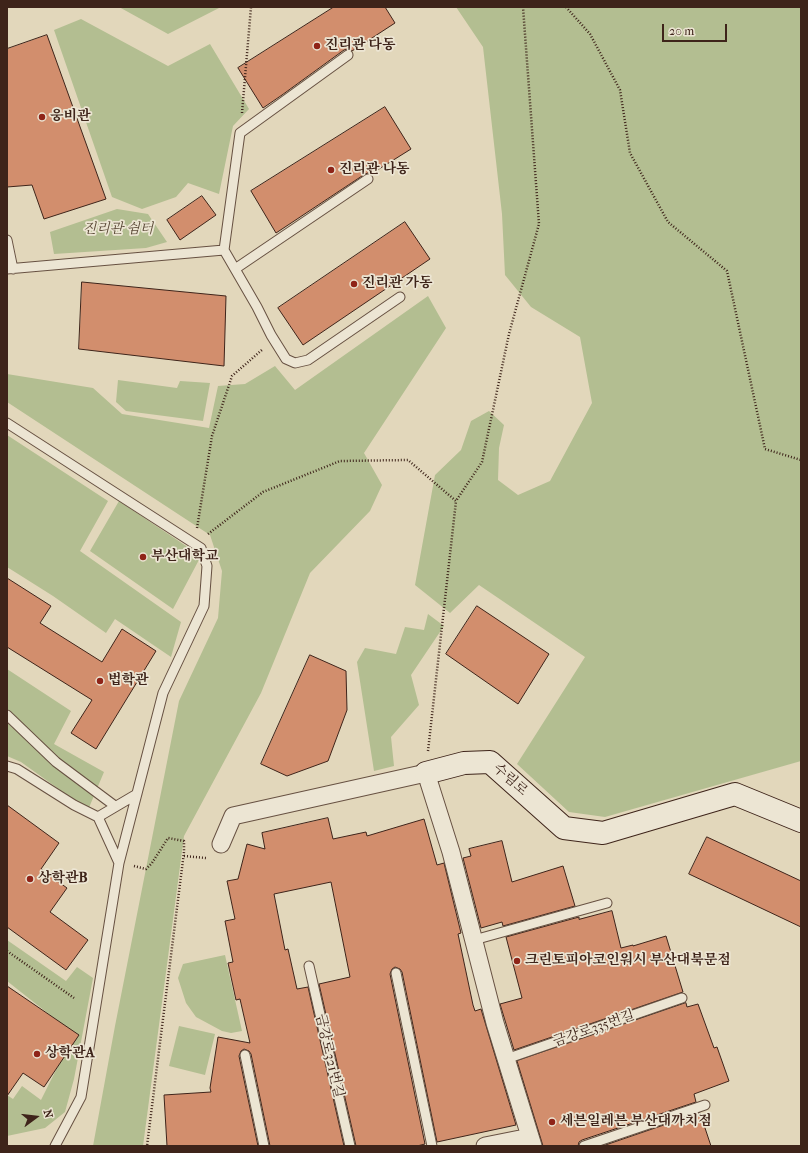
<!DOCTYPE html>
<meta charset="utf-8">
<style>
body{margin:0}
#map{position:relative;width:808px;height:1153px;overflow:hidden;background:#e2d7bb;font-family:"IM FELL French Canon",serif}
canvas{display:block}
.frame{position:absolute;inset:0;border:8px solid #3e241a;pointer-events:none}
.north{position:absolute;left:16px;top:1097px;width:40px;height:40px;-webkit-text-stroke:3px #ece5d3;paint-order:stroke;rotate:75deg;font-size:11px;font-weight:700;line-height:16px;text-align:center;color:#3e241a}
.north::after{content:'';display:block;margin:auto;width:14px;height:18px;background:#3e241a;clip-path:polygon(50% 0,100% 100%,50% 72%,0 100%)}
.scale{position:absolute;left:662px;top:24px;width:65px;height:18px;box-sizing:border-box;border:2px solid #3e241a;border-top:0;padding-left:5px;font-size:12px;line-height:14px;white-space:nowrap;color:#3e241a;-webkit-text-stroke:3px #ece5d3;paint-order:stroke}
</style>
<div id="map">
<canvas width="808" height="1153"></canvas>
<div class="frame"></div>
<div class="north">N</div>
<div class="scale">20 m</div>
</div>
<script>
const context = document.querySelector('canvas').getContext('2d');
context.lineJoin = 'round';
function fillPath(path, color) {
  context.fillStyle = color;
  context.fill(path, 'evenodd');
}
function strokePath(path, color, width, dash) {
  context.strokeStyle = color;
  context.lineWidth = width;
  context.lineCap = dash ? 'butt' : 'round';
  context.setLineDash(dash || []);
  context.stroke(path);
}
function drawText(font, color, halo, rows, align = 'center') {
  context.font = font + ' "IM FELL French Canon","Noto Serif KR",serif';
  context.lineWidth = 3.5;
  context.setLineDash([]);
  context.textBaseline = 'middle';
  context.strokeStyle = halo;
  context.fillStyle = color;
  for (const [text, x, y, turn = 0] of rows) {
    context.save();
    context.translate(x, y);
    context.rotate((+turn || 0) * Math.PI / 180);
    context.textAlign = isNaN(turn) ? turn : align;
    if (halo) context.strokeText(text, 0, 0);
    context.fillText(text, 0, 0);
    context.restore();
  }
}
const green = new Path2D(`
 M 119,7 L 221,7 L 168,34 Z
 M 456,7 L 801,7 L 801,761 L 605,817 L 569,812 L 517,764 L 585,657 L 479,585 L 450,613 L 415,585 L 435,475 L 461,450 L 471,421 L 489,411 L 504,425 L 499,448 L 498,480 L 518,495 L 550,481 L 592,403 L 580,337 L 531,307 L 505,275 L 502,214 L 483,47 Z
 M 81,19 L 168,66 L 210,44 L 249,109 L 233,126 L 219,194 L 188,183 L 176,197 L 142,209 L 112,197 L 54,30 Z
 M 117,209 L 148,214 L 167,242 L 146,248 L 54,254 L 50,232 Z
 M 428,296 L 446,328 L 364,453 L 382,485 L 370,511 L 310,573 L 261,693 L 184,836 L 143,1146 L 93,1146 L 115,1026 L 179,701 L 218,618 L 222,571 L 210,535 L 7,402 L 7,374 L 93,388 L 122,414 L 209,428 L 218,386 L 245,384 L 275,366 L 295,390 Z
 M 118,380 L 177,388 L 180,381 L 210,383 L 203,421 L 126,411 L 116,402 Z
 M 7,435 L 108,501 L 80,551 L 181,622 L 171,657 L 115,619 L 106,633 L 53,596 L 7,567 Z
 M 119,501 L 201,556 L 173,609 L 90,551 Z
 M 428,614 L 444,626 L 411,675 L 419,705 L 391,737 L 394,766 L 374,771 L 357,662 L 365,648 L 396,654 L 405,627 L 424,630 Z
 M 7,669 L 71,711 L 54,744 L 104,772 L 88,810 L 21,762 L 7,756 Z
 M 7,940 L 66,981 L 77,967 L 93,978 L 74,1079 L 65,1112 L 45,1128 L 7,1136 L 7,1095 L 13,1099 L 22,1086 L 41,1100 L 74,1034 L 7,981 Z
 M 225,955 L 242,1031 L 231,1033 L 222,1031 L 196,1017 L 186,1003 L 178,978 L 183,964 Z
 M 179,1026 L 215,1034 L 205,1075 L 169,1066 Z`);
const building = new Path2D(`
 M 334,7 L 385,7 L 395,23 L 352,51 L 348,49 L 344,50 L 282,95 L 263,108 L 238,68 Z
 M 47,35 L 106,199 L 44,219 L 32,185 L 7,187 L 7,49 Z
 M 385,107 L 411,149 L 371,174 L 368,173 L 365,174 L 276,233 L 251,191 Z
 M 202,196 L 216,215 L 180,240 L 167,220 Z
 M 405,222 L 430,259 L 303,345 L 278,308 Z
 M 82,282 L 226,296 L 224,366 L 79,349 Z
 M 7,578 L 51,606 L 40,623 L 102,662 L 122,629 L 156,651 L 96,749 L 71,733 L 92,700 L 7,647 Z
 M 477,606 L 549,654 L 518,704 L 446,654 Z
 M 310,655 L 346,671 L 347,710 L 328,761 L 287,776 L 261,764 Z
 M 7,805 L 59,843 L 41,869 L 67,888 L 50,912 L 88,940 L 66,970 L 7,927 Z
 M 328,818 L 333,839 L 366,832 L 367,836 L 424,819 L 437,865 L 444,863 L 461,933 L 458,934 L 473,1005 L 475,1011 L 481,1009 L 516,1125 L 437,1142 L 402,972 L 400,969 L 395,967 L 392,969 L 390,974 L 425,1144 L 417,1146 L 356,1146 L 319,984 L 350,977 L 331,882 L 274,894 L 285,950 L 288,949 L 297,989 L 308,987 L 344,1146 L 270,1146 L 251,1054 L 249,1051 L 244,1049 L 241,1051 L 239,1056 L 258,1146 L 167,1146 L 164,1095 L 211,1092 L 210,1088 L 218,1037 L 250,1043 L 240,999 L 236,1000 L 228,963 L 233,962 L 225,921 L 235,919 L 227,881 L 238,879 L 247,844 L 265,849 L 262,833 Z
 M 707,837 L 801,881 L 801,927 L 689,874 Z
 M 502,841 L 512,882 L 563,866 L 575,906 L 503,926 L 502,922 L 481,928 L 463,858 L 471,856 L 469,849 Z
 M 612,911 L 621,948 L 633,945 L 633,946 L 666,936 L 683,992 L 514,1050 L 500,1004 L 522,998 L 506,937 L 579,917 L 579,919 Z
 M 7,986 L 79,1035 L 44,1087 L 23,1073 L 7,1096 Z
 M 686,1003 L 687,1007 L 698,1004 L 714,1048 L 717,1047 L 729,1081 L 694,1094 L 696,1102 L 582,1140 L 579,1142 L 578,1146 L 543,1146 L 517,1061 Z
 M 700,1113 L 711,1146 L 603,1146 Z`);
const path = new Path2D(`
 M 566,7 L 590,34 L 620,90 L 630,153 L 668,222 L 727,271 L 765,449 L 801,460
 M 242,113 L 251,7
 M 197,528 L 212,436 L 232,376 L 263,349
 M 208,534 L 263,492 L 340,461 L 408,460 L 456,501 L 482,462 L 509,334 L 539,224 L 523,7
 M 428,751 L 456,501
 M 184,856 L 206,858 L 207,857
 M 134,866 L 146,869 L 152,863 L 168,838 L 184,841 L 184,852 L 147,1146
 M 7,951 L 74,998`);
const service = new Path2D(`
 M 7,240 L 13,269
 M 224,250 L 240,133 L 348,55
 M 7,269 L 224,250 L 257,307 L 271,335 L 286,359 L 295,363 L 308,360 L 400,297
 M 235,269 L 368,179
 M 7,423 L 201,548 L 207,566 L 204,606 L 163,693 L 119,863 L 81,1097 L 55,1146
 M 7,715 L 56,762 L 115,806
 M 7,766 L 17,769 L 74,805 L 98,817 L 137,794
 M 98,817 L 119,863
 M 474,940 L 607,903
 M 309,966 L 350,1146
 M 396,973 L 432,1146
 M 245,1055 L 264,1146
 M 506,1059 L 682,998
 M 584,1146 L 705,1105`);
const minor = new Path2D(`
 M 221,844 L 233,816 L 426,773 L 451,852 L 495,1023 L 533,1146
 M 485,1146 L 530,1137`);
const secondary = new Path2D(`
 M 426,773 L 464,763 L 490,762 L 564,828 L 603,833 L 735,794 L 801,821`);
const markers = [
 [317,46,4,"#8f2418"],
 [42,117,4,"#8f2418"],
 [331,170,4,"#8f2418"],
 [354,284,4,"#8f2418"],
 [143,557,4,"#8f2418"],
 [100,681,4,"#8f2418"],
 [30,879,4,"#8f2418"],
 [517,961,4,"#8f2418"],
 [37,1054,4,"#8f2418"],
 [552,1122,4,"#8f2418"]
];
const poiNames = [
 ["진리관 다동",325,46],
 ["웅비관",50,117],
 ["진리관 나동",339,170],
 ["진리관 가동",362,284],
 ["부산대학교",151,557],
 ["법학관",108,681],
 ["상학관B",38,879],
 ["크린토피아코인워시 부산대북문점",525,961],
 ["상학관A",45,1054],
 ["세븐일레븐 부산대까치점",560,1122]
];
const parkNames = [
 ["진리관 쉼터",118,230]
];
const streetNames = [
 ["수림로",510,780,42],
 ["금강로335번길",594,1029,-19],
 ["금강로321번길",329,1056,77]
];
fillPath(green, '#b3be91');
fillPath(building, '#d28e6d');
strokePath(building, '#3e241a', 1);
strokePath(service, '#675142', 11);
strokePath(minor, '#675142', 19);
strokePath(secondary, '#3e241a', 24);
strokePath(path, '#3e241a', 2.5, [1, 2]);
strokePath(service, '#ece5d3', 9);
strokePath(minor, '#ece5d3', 17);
strokePath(secondary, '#ece5d3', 22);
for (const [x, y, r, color] of markers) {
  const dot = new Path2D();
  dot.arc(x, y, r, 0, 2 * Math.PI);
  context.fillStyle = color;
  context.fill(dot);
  strokePath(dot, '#ece5d3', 1.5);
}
drawText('bold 14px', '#3e241a', '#ece5d3', poiNames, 'left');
drawText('italic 14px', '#5b4a38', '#ece5d3', parkNames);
drawText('14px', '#3e241a', '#ece5d3', streetNames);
</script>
